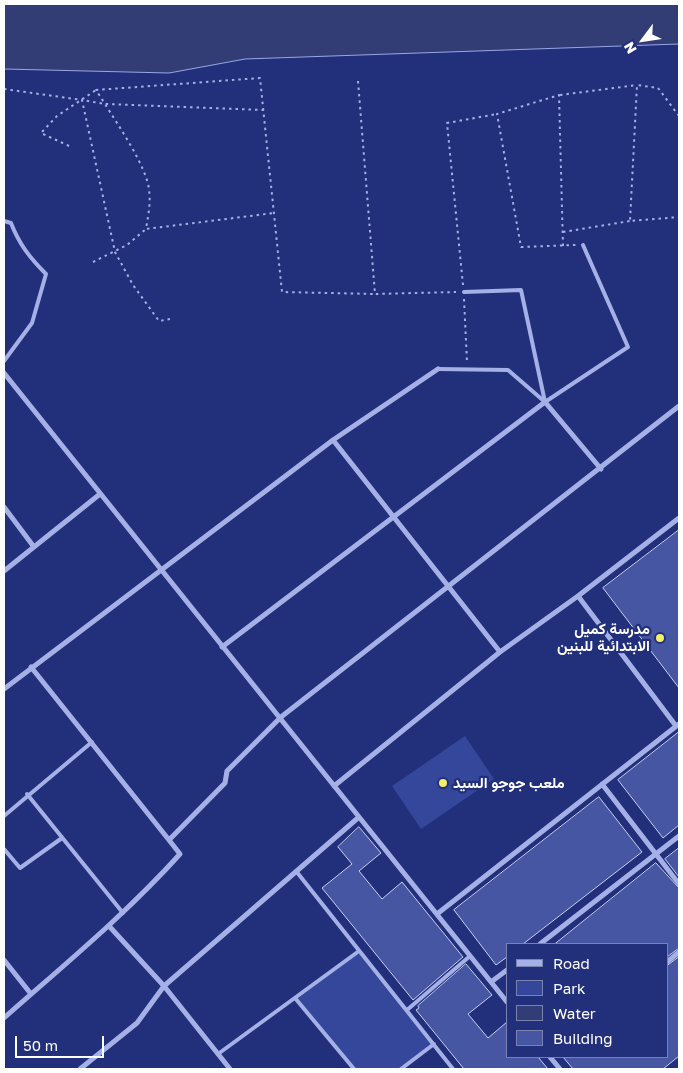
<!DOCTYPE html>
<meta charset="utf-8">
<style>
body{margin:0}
#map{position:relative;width:683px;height:1073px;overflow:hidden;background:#22307c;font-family:"Golos Text",sans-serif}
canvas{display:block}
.frame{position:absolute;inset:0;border:5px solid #fff;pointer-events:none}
.legend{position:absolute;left:506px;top:943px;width:162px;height:115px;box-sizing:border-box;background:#22307c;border:1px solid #7a83b0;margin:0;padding:6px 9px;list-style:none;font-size:15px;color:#fff}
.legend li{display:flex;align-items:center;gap:10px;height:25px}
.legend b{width:25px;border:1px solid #7a83b0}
.north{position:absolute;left:618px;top:15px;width:50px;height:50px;-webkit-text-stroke:4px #22307c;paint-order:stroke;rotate:239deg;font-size:14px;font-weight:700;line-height:20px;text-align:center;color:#fff}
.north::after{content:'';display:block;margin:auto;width:18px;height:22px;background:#fff;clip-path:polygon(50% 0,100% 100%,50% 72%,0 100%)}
.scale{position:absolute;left:15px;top:1036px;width:89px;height:22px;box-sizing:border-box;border:2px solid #fff;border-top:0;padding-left:6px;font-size:15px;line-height:18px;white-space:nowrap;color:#fff;-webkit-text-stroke:4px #22307c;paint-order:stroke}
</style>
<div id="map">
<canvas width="683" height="1073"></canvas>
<div class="frame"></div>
<ul class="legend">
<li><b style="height:6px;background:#a5b0e6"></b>Road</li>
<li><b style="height:14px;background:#35479a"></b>Park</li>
<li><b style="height:14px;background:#333d75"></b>Water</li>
<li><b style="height:14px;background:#4656a3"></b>Building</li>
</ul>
<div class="north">N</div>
<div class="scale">50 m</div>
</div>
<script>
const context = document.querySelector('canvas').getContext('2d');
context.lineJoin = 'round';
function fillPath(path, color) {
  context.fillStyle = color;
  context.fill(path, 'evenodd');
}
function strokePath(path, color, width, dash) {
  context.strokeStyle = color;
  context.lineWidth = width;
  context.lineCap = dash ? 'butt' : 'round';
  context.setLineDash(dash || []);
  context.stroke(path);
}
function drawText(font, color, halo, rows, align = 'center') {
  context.font = font + ' "Golos Text",Vazirmatn,sans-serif';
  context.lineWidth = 4.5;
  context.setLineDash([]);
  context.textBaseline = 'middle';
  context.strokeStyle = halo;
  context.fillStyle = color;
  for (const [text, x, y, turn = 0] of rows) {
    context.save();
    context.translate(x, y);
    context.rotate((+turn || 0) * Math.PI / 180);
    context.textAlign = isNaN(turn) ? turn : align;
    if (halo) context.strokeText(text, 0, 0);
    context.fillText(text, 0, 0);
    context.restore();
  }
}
const green = new Path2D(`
 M 465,736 L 494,779 L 421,829 L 392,786 Z
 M 359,951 L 434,1044 L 401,1069 L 354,1069 L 295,998 Z`);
const water = new Path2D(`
 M 4,4 L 679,4 L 679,44 L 245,59 L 169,73 L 4,69 Z`);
const building = new Path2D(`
 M 679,530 L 679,688 L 603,588 Z
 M 679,732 L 679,825 L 663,838 L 618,780 Z
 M 599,797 L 642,852 L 523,944 L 507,944 L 507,957 L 496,965 L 454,910 Z
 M 359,827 L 381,853 L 359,871 L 382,899 L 402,882 L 463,957 L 413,1000 L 322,888 L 352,864 L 338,847 Z
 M 679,848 L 679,877 L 665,859 Z
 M 656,863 L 679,888 L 679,948 L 667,957 L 667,944 L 555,944 Z
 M 679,957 L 679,1056 L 663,1069 L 573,1069 L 563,1057 L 667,1057 L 667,966 Z
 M 466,964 L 492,995 L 468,1014 L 488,1038 L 507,1022 L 507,1057 L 538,1057 L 548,1069 L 464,1069 L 416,1010 L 419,1008 L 418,1006 Z`);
const path = new Path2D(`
 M 358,81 L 375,294 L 456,292
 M 4,89 L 82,100
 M 560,95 L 637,85
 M 264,110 L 105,104 L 96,90 L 260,78 L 282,292 L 375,294
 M 679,116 L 658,88 L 637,85 L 630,221 L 679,217
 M 69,146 L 41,133 L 57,116 L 96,90
 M 563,232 L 630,221
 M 563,246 L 559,95 L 497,114 L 521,247 L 576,245
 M 93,262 L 127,245 L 146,229
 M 463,285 L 447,123 L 497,114
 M 464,299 L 467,362
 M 170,319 L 159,321 L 133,285 L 115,252 L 82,100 L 105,104 C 118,125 147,167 149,190 C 151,204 148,216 146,229 L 274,213`);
const service = new Path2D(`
 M 4,221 L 11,223 C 19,244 30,258 46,274 L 32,323 L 4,361
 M 464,292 L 521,290 L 545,402
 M 438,369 L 508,370 L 545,402
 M 545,402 L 628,347 L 583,245
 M 27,794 L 123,913
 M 4,816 L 92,742
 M 4,849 L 20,868 L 62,838
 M 296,871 L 453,1069
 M 295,998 L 354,1069
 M 407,1010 L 470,956
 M 218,1054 L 359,951
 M 401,1069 L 434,1044`);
const minor = new Path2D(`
 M 4,373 L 507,1002
 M 333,440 L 500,652 L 578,596 L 676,726
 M 4,507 L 34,547
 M 4,571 L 100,494
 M 578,596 L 679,518
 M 222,647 L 545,402 L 601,469
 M 31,667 L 169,840
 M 4,689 L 333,440 L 438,369
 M 602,784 L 679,884
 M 334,786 L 500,652
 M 437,914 L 679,724
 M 109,926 L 164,986 L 230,1069
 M 540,944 L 679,836
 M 4,960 L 31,994
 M 667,962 L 679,952
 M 491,982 L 507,970
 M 4,1018 C 64,965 126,914 180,854 L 169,840 L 225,783 L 227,771 L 281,717 L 679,406
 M 550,1057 L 560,1069
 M 80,1069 L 137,1023 L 164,986 L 359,817`);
const markers = [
 [660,638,5,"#f2f066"],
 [443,783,5,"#f2f066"]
];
const poiNames = [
 ["مدرسة كميل",650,629],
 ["الابتدائية للبنين",650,646],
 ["ملعب جوجو السيد",453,783,"left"]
];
fillPath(green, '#35479a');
fillPath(water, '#333d75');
strokePath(water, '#98a7e7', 1);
fillPath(building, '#4656a3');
strokePath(building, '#c8d0f5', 1);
strokePath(path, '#a5b0e6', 2, [2.5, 4]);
strokePath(service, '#a5b0e6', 4);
strokePath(minor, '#a5b0e6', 5);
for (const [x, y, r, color] of markers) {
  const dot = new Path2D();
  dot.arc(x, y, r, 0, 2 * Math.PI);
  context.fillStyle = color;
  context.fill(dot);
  strokePath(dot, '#22307c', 2);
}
drawText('bold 15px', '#fff', '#22307c', poiNames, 'right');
</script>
